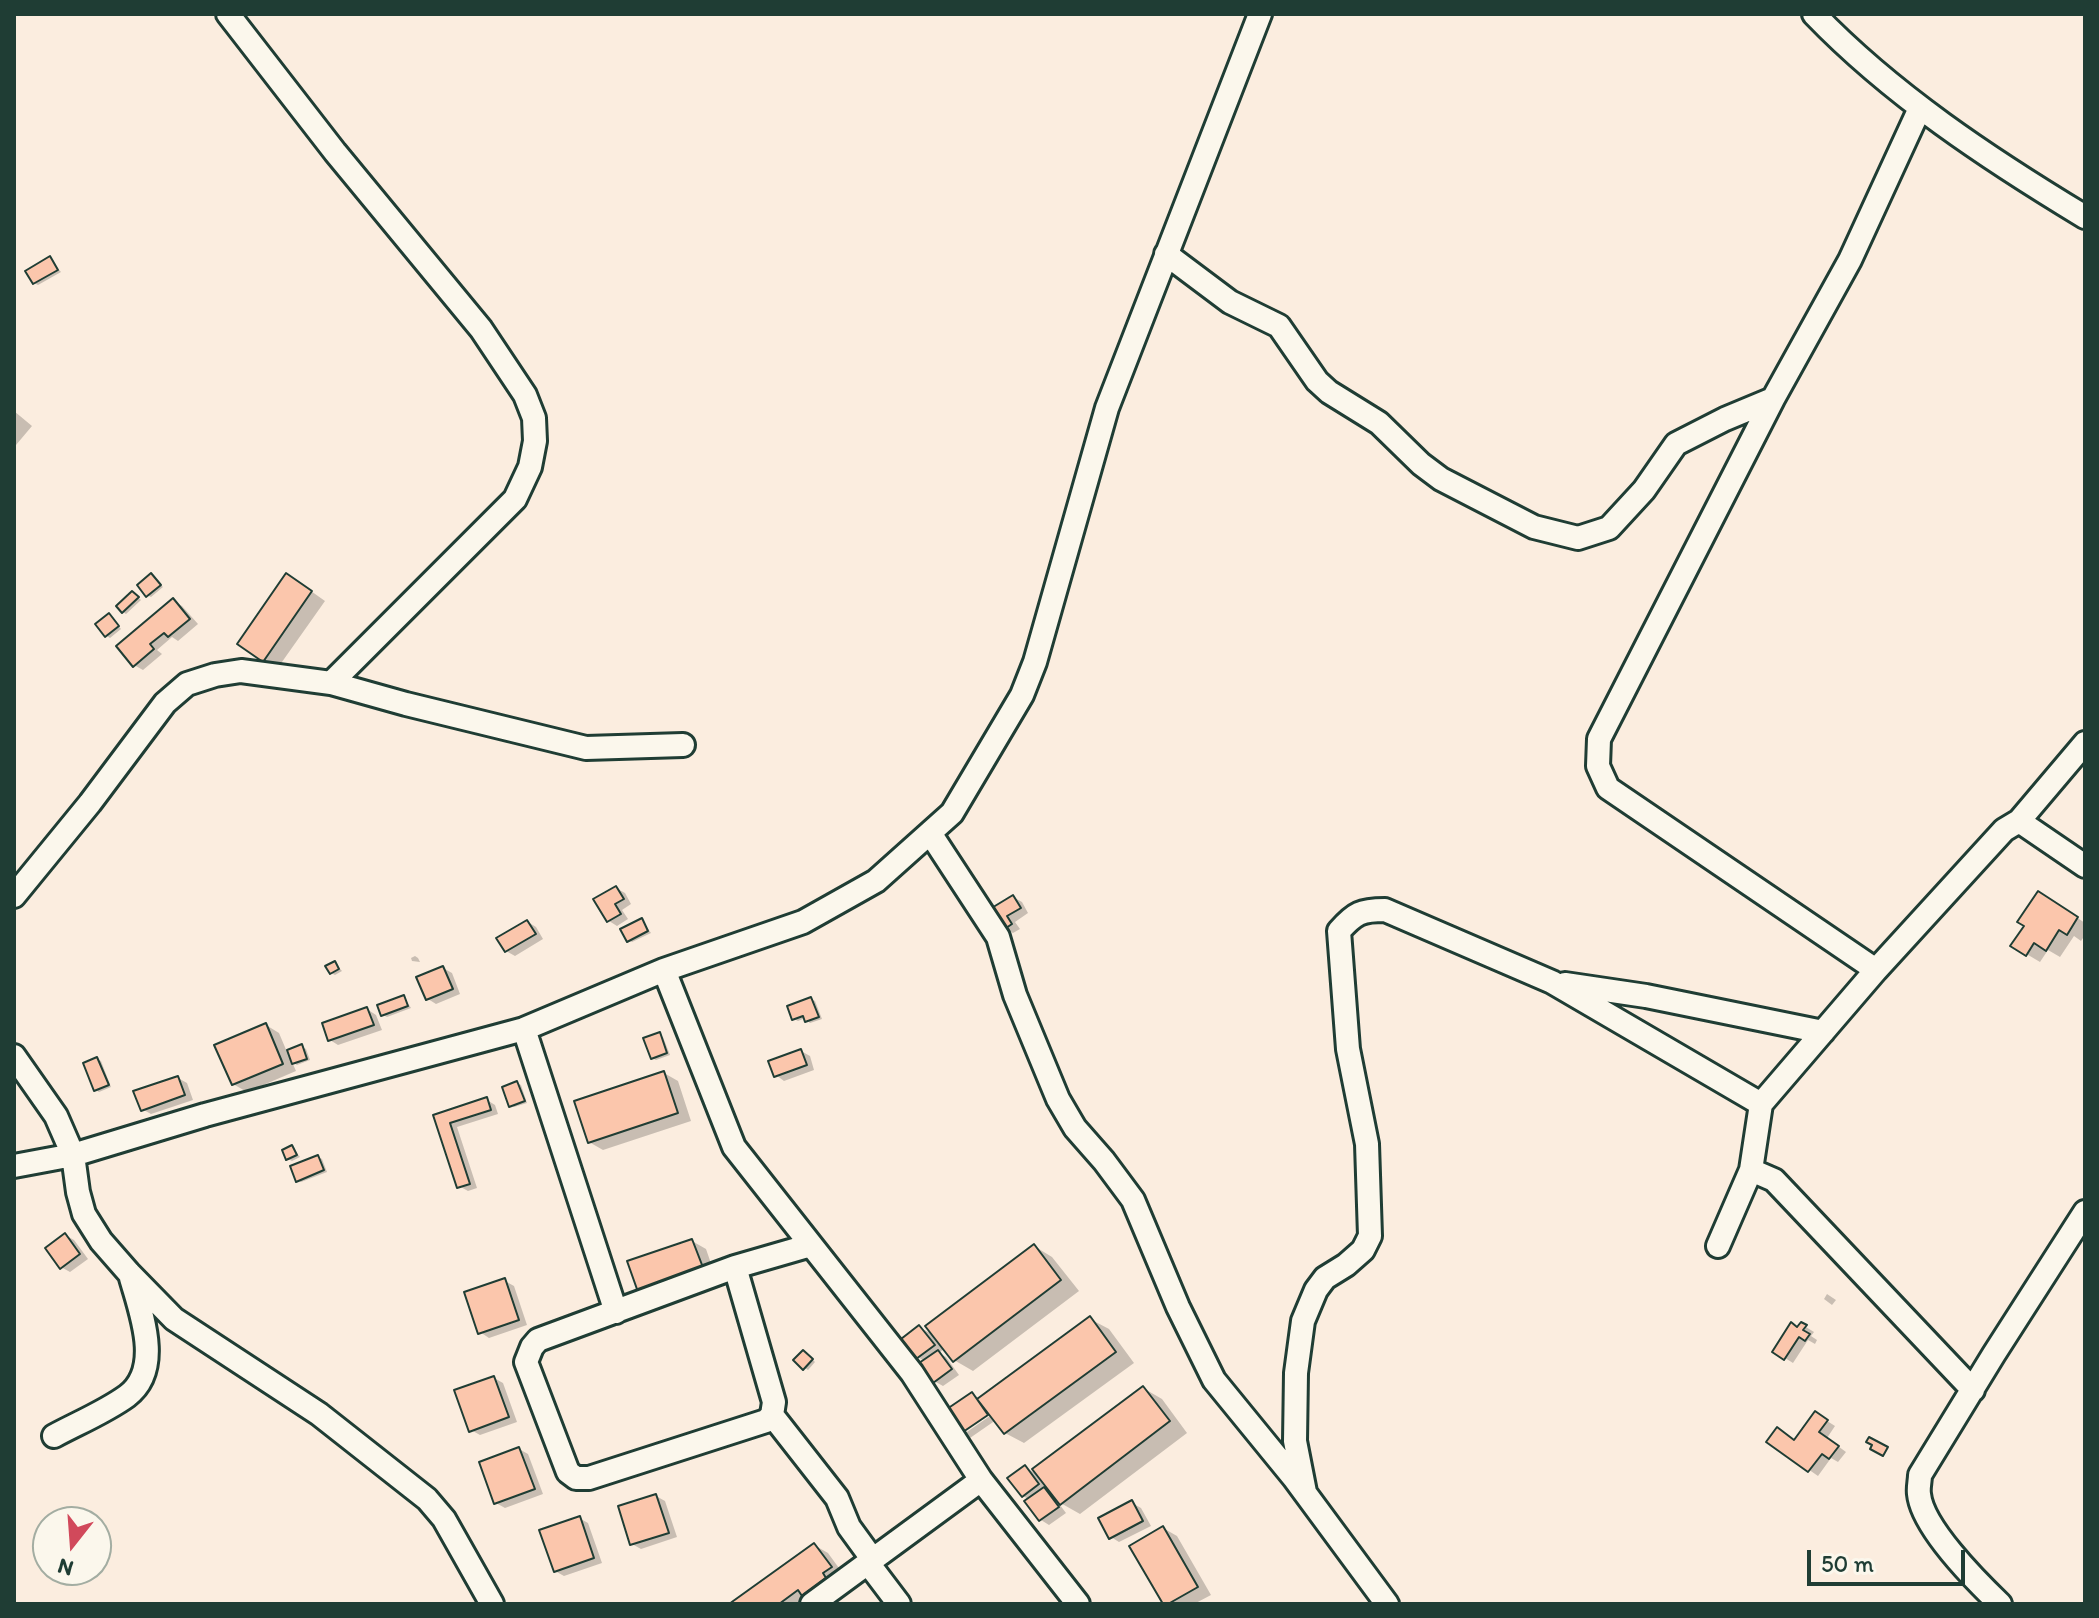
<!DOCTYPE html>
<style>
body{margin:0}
#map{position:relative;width:2099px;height:1618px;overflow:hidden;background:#fbeddf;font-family:Itim,sans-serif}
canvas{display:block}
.frame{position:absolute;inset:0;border:16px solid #1f3d34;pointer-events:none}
.north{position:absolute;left:32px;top:1506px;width:80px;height:80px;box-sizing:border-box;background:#fbf7ec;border:2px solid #a3ada2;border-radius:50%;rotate:197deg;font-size:22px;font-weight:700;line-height:32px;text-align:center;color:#1f3d34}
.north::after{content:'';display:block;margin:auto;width:28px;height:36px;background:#d1495b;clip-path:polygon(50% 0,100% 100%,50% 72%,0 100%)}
.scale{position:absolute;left:1807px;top:1550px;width:158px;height:36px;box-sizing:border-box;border:4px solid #1f3d34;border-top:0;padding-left:10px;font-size:24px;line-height:28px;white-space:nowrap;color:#1f3d34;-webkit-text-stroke:6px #fbf7ec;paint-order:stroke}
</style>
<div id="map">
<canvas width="2099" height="1618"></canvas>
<div class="frame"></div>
<div class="north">N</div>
<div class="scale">50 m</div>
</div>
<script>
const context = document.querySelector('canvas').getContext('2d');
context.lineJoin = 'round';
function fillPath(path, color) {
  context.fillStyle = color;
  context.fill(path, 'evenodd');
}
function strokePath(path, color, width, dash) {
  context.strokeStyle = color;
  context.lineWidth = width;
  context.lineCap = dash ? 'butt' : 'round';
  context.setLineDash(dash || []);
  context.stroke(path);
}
const shadow = new Path2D(`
 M 50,259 L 61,272 L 38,285 L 34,283 Z
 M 14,411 L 32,426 L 16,445 L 14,443 Z
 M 152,576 L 163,587 L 151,597 L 147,595 Z
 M 301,584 L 325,601 L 277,669 L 264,661 Z
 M 136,596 L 141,600 L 126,614 L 123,612 Z
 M 173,601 L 182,606 L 198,624 L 178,641 L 172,637 L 157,650 L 162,654 L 143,670 L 134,665 Z
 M 112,618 L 121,629 L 110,638 L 107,636 Z
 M 616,888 L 625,893 L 631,904 L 622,910 L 628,919 L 617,926 L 609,921 Z
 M 1013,897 L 1022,902 L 1028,913 L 1015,922 L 1020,929 L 1013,933 L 1005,928 L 993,910 Z
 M 2052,901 L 2085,923 L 2085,935 L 2081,941 L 2074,936 L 2060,957 L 2048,950 L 2040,962 L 2013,946 Z
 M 642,920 L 651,933 L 632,942 L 628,940 Z
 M 528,922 L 536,927 L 543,939 L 515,956 L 506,951 Z
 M 415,956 L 418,958 L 420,962 L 412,961 L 411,958 Z
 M 335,963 L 342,971 L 335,975 L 331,973 Z
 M 443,968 L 452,973 L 460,994 L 436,1004 L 428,999 Z
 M 404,997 L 411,1008 L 387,1017 L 383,1015 Z
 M 811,999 L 815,1001 L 822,1019 L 810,1023 L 805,1018 L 798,1021 L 794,1019 Z
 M 367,1009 L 376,1015 L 382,1030 L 338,1045 L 330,1040 Z
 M 266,1025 L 279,1033 L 287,1052 L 302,1047 L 306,1049 L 310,1060 L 297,1065 L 292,1062 L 296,1071 L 247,1092 L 233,1084 Z
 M 660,1035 L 663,1037 L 670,1055 L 656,1060 L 652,1058 Z
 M 801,1051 L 810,1056 L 814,1070 L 784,1081 L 776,1075 Z
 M 97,1059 L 101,1061 L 111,1087 L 99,1092 L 96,1090 Z
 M 664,1073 L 678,1081 L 691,1121 L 603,1150 L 589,1142 Z
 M 178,1078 L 187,1083 L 193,1100 L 151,1114 L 142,1109 Z
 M 517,1083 L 521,1085 L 527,1103 L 514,1107 L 511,1105 Z
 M 487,1100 L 495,1105 L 498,1114 L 457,1127 L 477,1188 L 468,1191 L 459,1186 L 436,1116 Z
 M 292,1147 L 300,1157 L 292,1161 L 288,1159 Z
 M 318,1157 L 322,1159 L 327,1172 L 301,1182 L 297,1180 Z
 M 65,1235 L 74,1240 L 88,1259 L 70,1272 L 61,1267 Z
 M 692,1241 L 706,1249 L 716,1278 L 629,1262 Z
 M 1034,1246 L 1052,1257 L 1079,1291 L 973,1371 L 954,1360 L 945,1348 L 939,1353 L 946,1357 L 959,1375 L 943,1386 L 934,1381 L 924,1361 L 918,1357 L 919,1327 L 937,1337 Z
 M 505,1281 L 514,1286 L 527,1325 L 489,1338 L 480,1332 Z
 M 1827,1294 L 1836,1300 L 1832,1305 L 1824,1299 Z
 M 1090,1319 L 1109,1329 L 1134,1363 L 1024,1443 L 1005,1433 L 996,1420 L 970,1438 L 964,1434 L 997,1411 L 995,1408 L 962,1430 L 972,1394 L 981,1399 Z
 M 1801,1324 L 1814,1332 L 1811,1336 L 1817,1340 L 1815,1344 L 1808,1340 L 1793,1363 L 1774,1351 Z
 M 807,1354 L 815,1362 L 808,1370 L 805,1368 Z
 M 494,1378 L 503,1383 L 517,1422 L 480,1435 L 471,1430 Z
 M 1143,1388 L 1162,1399 L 1187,1433 L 1080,1514 L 1057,1501 L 1066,1513 L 1049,1525 L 1041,1520 L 1027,1502 L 1030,1500 L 1023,1496 L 1025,1467 L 1040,1476 Z
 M 1824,1419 L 1835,1426 L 1827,1438 L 1846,1452 L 1838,1462 L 1831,1458 L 1818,1476 L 1769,1442 L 1795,1442 Z
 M 519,1449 L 528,1454 L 543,1494 L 505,1508 L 496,1503 Z
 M 656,1496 L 665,1501 L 677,1537 L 641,1549 L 632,1544 Z
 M 1132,1503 L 1141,1508 L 1151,1526 L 1119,1542 L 1111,1537 Z
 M 579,1518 L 588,1523 L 602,1563 L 564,1576 L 555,1571 Z
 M 1163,1528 L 1177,1536 L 1211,1595 L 1194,1604 L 1165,1604 Z
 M 814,1545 L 828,1553 L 844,1575 L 803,1604 L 732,1604 Z`);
const building = new Path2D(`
 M 50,256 L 58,270 L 33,284 L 25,271 Z
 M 151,573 L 161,585 L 146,597 L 137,585 Z
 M 286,573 L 312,591 L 263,662 L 237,644 Z
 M 132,591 L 139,597 L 122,613 L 116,606 Z
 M 173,598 L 190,619 L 168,637 L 164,633 L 150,644 L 154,649 L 133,667 L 116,646 Z
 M 109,613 L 119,626 L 105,637 L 95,624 Z
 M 616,886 L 624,899 L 615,904 L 621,914 L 607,922 L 593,899 Z
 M 2038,891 L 2078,917 L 2067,935 L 2059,930 L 2046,951 L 2034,943 L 2026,956 L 2010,946 L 2024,926 L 2017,922 Z
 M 1013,895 L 1021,908 L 1007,916 L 1012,924 L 1003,930 L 990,909 Z
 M 642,918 L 648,931 L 627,942 L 620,929 Z
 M 527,920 L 536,934 L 505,952 L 496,938 Z
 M 335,961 L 339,969 L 330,974 L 325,966 Z
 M 443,966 L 453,989 L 426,1000 L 416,977 Z
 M 404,995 L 408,1006 L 381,1016 L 377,1005 Z
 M 811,997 L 819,1017 L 805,1022 L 803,1016 L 792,1020 L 787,1006 Z
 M 367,1007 L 374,1025 L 328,1041 L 322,1023 Z
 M 266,1023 L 283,1064 L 232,1085 L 214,1045 Z
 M 660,1032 L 667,1053 L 651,1059 L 643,1038 Z
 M 302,1044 L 307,1059 L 292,1064 L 287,1050 Z
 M 801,1049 L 807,1065 L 774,1077 L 768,1061 Z
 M 97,1057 L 109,1085 L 94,1091 L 83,1063 Z
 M 664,1071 L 678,1113 L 588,1143 L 574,1101 Z
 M 178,1076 L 185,1095 L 141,1111 L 133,1091 Z
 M 517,1081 L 525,1101 L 509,1107 L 502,1087 Z
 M 487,1097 L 491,1110 L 450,1123 L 470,1184 L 457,1188 L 433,1115 Z
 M 292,1145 L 297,1155 L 286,1160 L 282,1150 Z
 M 318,1155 L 324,1170 L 296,1182 L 290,1166 Z
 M 65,1233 L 80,1254 L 60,1269 L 45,1248 Z
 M 692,1239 L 704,1270 L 638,1292 L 627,1261 Z
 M 1034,1244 L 1061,1280 L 953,1362 L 925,1326 Z
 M 505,1278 L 519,1320 L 478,1334 L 464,1292 Z
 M 1090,1316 L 1116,1352 L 1004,1434 L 977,1399 Z
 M 1791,1322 L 1797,1327 L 1801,1322 L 1807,1325 L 1803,1330 L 1810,1334 L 1805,1341 L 1799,1337 L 1784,1360 L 1772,1352 Z
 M 919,1325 L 935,1345 L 916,1359 L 901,1339 Z
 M 803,1350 L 813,1359 L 803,1370 L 793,1360 Z
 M 938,1350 L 952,1369 L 933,1383 L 919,1363 Z
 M 494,1376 L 509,1417 L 469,1432 L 454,1390 Z
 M 1143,1386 L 1170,1421 L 1060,1505 L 1032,1469 Z
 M 972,1392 L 988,1415 L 960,1434 L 944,1411 Z
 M 1815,1411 L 1828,1420 L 1819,1432 L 1839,1446 L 1829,1459 L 1822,1454 L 1808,1472 L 1766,1442 L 1777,1427 L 1794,1440 Z
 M 1869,1437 L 1888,1447 L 1883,1456 L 1870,1449 L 1872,1445 L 1866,1442 Z
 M 519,1447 L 535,1489 L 494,1504 L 479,1462 Z
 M 1025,1465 L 1039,1484 L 1022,1497 L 1007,1478 Z
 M 1044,1487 L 1059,1507 L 1039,1521 L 1024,1501 Z
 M 656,1494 L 669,1533 L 630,1545 L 618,1506 Z
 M 1132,1500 L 1143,1521 L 1109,1539 L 1098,1518 Z
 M 580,1516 L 594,1558 L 554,1572 L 539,1530 Z
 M 1163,1526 L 1198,1587 L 1168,1604 L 1163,1604 L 1129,1546 Z
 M 814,1543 L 832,1567 L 823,1573 L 826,1578 L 802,1596 L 798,1590 L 779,1604 L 729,1604 Z`);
const minor = new Path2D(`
 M 228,14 L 335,152 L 481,329 L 525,395 L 534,418 L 535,441 L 530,467 L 515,499 L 331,683
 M 1814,14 C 1892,95 1989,159 2085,217
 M 1166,254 L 1230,302 L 1279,326 L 1317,381 L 1329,392 L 1379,423 L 1421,464 L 1441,479 L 1534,527 L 1578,538 L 1609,528 L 1644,490 L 1676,444 L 1725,419 L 1773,399
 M 2019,821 L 2085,866
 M 930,833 L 998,937 L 1015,995 L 1058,1099 L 1075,1128 L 1104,1161 L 1133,1200 L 1178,1307 L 1214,1380 L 1294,1478 L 1387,1604
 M 14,896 L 90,803 L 165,703 L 187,684 L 215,675 L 241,671 L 331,683 L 406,704 L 586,748 L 683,745
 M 664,970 L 734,1147 L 912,1373 L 981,1480 L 1078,1604
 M 1876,970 L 1608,788 L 1598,766 L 1599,739 L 1773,399 L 1850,260 L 1920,108
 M 1565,984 L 1646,996 L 1823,1032
 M 524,1029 L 616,1312
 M 14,1056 L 56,1116 L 73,1155 L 78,1192 L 84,1214 L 101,1241 L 129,1273 L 174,1319 L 319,1414 L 427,1499 L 444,1519 L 492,1604
 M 14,1166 L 73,1155 L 205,1115 L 524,1029 L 664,970 L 803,922 L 876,881 L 952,813 L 1022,695 L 1035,662 L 1107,408 L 1260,14
 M 1751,1170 L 1774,1180 L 1973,1390
 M 1718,1246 L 1751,1170 L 1761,1104 L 1876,970 L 2004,830 L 2019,821 L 2085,743
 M 735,1267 L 774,1402 L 772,1415 L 766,1421 L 589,1478 L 576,1478 L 568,1472 L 526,1362 L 532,1347 L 538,1340 L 735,1267 L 811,1245
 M 772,1415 L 837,1498 L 849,1527 L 873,1560
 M 54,1436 C 78,1423 105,1412 127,1396 C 163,1369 141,1313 131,1278
 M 1305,1492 L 1295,1441 L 1296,1373 L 1303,1321 L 1316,1290 L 1325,1278 L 1346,1265 L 1363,1250 L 1370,1236 L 1367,1144 L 1348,1049 L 1339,931 C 1355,913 1361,910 1385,910 L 1552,982 L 1761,1104
 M 868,1563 L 899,1604
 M 812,1604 L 981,1480
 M 2000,1604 C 1976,1581 1922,1527 1919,1494 C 1918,1488 1920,1481 1920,1475 L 1994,1354 L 2085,1212`);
fillPath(shadow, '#0003');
fillPath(building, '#fbc6ac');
strokePath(building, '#1f3d34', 2);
strokePath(minor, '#1f3d34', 28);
strokePath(minor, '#fbf7ec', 22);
</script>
